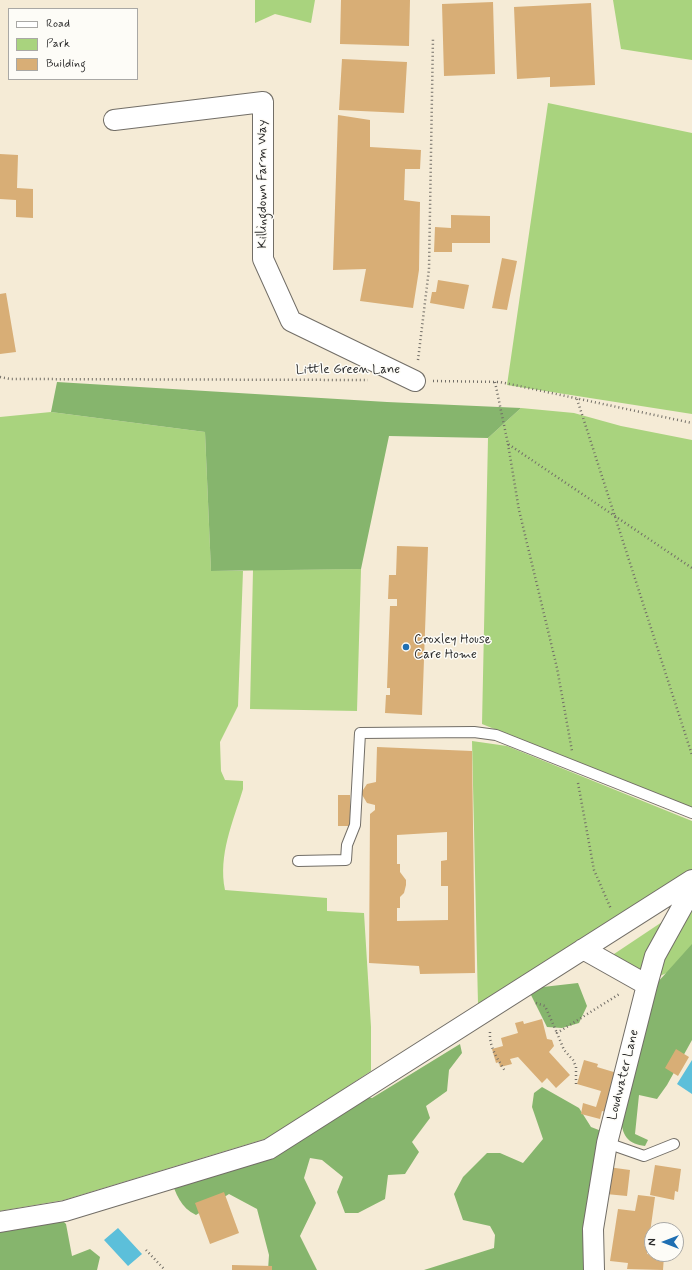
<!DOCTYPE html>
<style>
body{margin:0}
#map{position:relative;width:692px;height:1270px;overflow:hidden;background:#f5ebd6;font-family:Mynerve,sans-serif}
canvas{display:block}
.legend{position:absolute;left:8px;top:8px;width:130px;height:72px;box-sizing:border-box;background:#fdfcf7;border:1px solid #a9a8a5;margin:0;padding:5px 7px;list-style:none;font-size:12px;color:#2b2b2b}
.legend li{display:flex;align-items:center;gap:8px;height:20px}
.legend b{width:20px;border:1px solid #a9a8a5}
.north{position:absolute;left:644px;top:1222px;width:40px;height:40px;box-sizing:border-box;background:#fdfcf7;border:1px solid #a9a8a5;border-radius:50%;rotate:270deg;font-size:11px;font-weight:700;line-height:16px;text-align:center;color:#2b2b2b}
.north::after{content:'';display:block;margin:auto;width:14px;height:18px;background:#1f6fb2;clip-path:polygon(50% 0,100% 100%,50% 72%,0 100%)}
</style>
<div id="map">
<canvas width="692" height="1270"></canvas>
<ul class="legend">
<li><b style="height:5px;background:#fff"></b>Road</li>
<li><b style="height:11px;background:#a9d37e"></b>Park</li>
<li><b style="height:11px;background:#d8ae76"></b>Building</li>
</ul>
<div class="north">N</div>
</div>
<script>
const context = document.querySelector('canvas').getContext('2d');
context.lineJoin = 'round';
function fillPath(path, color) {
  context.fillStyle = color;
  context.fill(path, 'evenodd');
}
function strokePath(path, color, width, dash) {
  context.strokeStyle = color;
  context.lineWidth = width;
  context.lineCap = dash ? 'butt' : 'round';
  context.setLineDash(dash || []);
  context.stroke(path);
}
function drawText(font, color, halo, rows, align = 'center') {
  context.font = font + ' Mynerve,sans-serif';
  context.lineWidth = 3;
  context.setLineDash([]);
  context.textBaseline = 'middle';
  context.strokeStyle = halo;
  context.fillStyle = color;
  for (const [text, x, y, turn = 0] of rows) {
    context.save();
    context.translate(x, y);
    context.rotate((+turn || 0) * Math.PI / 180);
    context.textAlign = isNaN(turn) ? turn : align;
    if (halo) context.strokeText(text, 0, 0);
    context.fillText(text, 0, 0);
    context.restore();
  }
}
const green = new Path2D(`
 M 255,0 L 315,0 L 311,23 L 275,14 L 255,23 Z
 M 613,0 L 692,0 L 692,60 L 621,49 Z
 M 548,103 L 692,133 L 692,414 L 507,385 Z
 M 521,408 L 574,413 L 621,426 L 692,440 L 692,809 L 482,724 L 488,438 Z
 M 51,412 L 205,432 L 211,571 L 243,571 L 238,706 L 220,742 L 221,771 L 225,780 L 243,781 L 243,789 C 233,822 218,855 225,890 L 327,898 L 327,911 L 364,913 L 371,1027 L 371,1071 L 271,1137 L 64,1200 L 0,1211 L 0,417 Z
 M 361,569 L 357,711 L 250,709 L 253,570 Z
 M 472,741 L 507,746 L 692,821 L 692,876 L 478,1004 Z
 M 692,909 L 692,963 L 677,968 L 658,977 L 667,953 Z
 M 665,920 L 640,974 L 611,958 L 614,954 Z`);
const forest = new Path2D(`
 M 57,382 L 387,402 L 521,408 L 488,438 L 389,436 L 361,569 L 211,571 L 205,432 L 51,412 Z
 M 692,944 L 692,1040 L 667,1085 L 657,1099 L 639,1095 L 635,1134 L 648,1140 L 645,1146 C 629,1144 623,1137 621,1121 L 657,983 Z
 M 578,983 L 587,1006 L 579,1023 L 562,1028 L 547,1027 L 531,995 L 534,988 Z
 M 460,1044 L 462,1053 L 449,1070 L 447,1091 L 426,1106 L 430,1118 L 412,1142 L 419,1152 L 405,1174 L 388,1175 L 385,1199 L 358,1213 L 345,1213 L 337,1192 L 343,1177 L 322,1160 L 310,1158 L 304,1178 L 316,1203 L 300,1236 L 317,1270 L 268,1270 L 269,1255 L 257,1209 L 229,1194 L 196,1215 C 181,1208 175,1193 171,1178 L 244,1155 L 259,1163 L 270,1158 L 354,1093 L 372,1098 Z
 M 542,1087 L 579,1108 L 591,1127 L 604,1132 L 585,1270 L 424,1270 L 494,1248 L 495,1235 L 490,1226 L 463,1220 L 454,1194 L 463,1177 L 487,1153 L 500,1153 L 523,1163 L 543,1139 L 532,1107 L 534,1093 Z
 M 54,1212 L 66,1224 L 72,1256 L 90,1249 L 100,1257 L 97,1270 L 0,1270 L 0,1223 Z`);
const water = new Path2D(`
 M 692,1060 L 692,1094 L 677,1084 Z
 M 118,1228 L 142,1254 L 128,1266 L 104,1240 Z`);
const building = new Path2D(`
 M 341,0 L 410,0 L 409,46 L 340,44 Z
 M 493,2 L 495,74 L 444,76 L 442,4 Z
 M 591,3 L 595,85 L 550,87 L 550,77 L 517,79 L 514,7 Z
 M 342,59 L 407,62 L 404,113 L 339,110 Z
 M 338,115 L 370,120 L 370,147 L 421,150 L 420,169 L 405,169 L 404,200 L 420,202 L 419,270 L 413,308 L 360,301 L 366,269 L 333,270 Z
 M 0,154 L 18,155 L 17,188 L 33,189 L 33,218 L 16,217 L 16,200 L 0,199 Z
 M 451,215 L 490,216 L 490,243 L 452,243 L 452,252 L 434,252 L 435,227 L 451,228 Z
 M 502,258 L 517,261 L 507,310 L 492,308 Z
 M 438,280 L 469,285 L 464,309 L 430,303 L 432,292 L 436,292 Z
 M 6,293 L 16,352 L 0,354 L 0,294 Z
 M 397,546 L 428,547 L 422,715 L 385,713 L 386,695 L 390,695 L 390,688 L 387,688 L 390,606 L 397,606 L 397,599 L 388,599 L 389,575 L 396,575 Z
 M 377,747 L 472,751 L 475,973 L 420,974 L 419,966 L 369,963 L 370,814 L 375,810 L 375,805 L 367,803 L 361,793 L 367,784 L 376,782 ZM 447,832 L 447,860 L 441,861 L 441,886 L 448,886 L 448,920 L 397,921 L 397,908 L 400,908 L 400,897 L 404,893 L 406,885 L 406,880 L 400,872 L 400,864 L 397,864 L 397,835 Z
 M 338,795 L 350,795 L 350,826 L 338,826 Z
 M 542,1019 L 547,1039 L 552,1040 L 554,1046 L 549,1052 L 570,1075 L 556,1088 L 547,1078 L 542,1083 L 518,1057 L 510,1059 L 512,1064 L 500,1067 L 499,1062 L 496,1063 L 492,1049 L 503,1046 L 501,1038 L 518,1033 L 515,1023 L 523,1021 L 524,1024 Z
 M 676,1049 L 689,1057 L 678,1076 L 665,1068 Z
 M 584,1060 L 598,1064 L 597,1067 L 617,1073 L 606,1112 L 602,1111 L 600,1119 L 581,1114 L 583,1103 L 596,1107 L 601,1091 L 577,1084 Z
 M 655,1165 L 681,1169 L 678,1192 L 675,1191 L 674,1200 L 650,1195 Z
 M 608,1167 L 630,1170 L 627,1196 L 606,1194 Z
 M 224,1192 L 239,1233 L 210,1244 L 195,1203 Z
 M 638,1195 L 655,1197 L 647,1254 L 664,1256 L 663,1270 L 627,1269 L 628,1263 L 610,1261 L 618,1209 L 635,1211 Z
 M 232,1265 L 272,1266 L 272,1270 L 232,1270 Z`);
const path = new Path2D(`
 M 418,360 L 429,269 L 433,37
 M 0,377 L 10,379 L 368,380
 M 433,381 L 500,382 L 692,423
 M 495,382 L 508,444 L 692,568
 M 577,399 L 692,755
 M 508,444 L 519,510 L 557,668 L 572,751
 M 578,783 L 594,870 L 611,909
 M 536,1003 L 545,1006 L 557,1033
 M 490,1032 C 489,1047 497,1058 505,1071
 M 576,1084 L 576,1067 L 573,1060 L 564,1050 L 557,1033 L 621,993
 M 146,1250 L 165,1270`);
const lane = new Path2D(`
 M 298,861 L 346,860 L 347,845 L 355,825 L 360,733 L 474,732 L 496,735 L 692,813
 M 607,1143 L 644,1156 L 674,1144`);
const street = new Path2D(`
 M 114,120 L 263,102 L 263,259 L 291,321 L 415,381
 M 583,949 L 647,985
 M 0,1222 L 65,1211 L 269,1149 L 692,880
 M 594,1270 L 593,1229 L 607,1143 L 647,985 L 655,956 L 692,889`);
const markers = [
 [406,647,4,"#1f6fb2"]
];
const streetNames = [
 ["Killingdown Farm Way",263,184,-90],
 ["Little Green Lane",348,370],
 ["Loudwater Lane",624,1075,-76]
];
const poiNames = [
 ["Croxley House",414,640],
 ["Care Home",414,655]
];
fillPath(green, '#a9d37e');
fillPath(forest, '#86b56d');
fillPath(water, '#5cbfda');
fillPath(building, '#d8ae76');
strokePath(lane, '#726e67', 12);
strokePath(street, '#726e67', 22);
strokePath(path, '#726e67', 2.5, [1, 3]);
strokePath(lane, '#fff', 10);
strokePath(street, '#fff', 20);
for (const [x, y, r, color] of markers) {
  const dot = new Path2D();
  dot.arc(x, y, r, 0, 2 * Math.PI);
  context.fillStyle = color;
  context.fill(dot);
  strokePath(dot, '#fdfcf7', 1.5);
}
drawText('13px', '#2b2b2b', '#fdfcf7', streetNames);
drawText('13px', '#2b2b2b', '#fdfcf7', poiNames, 'left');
</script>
